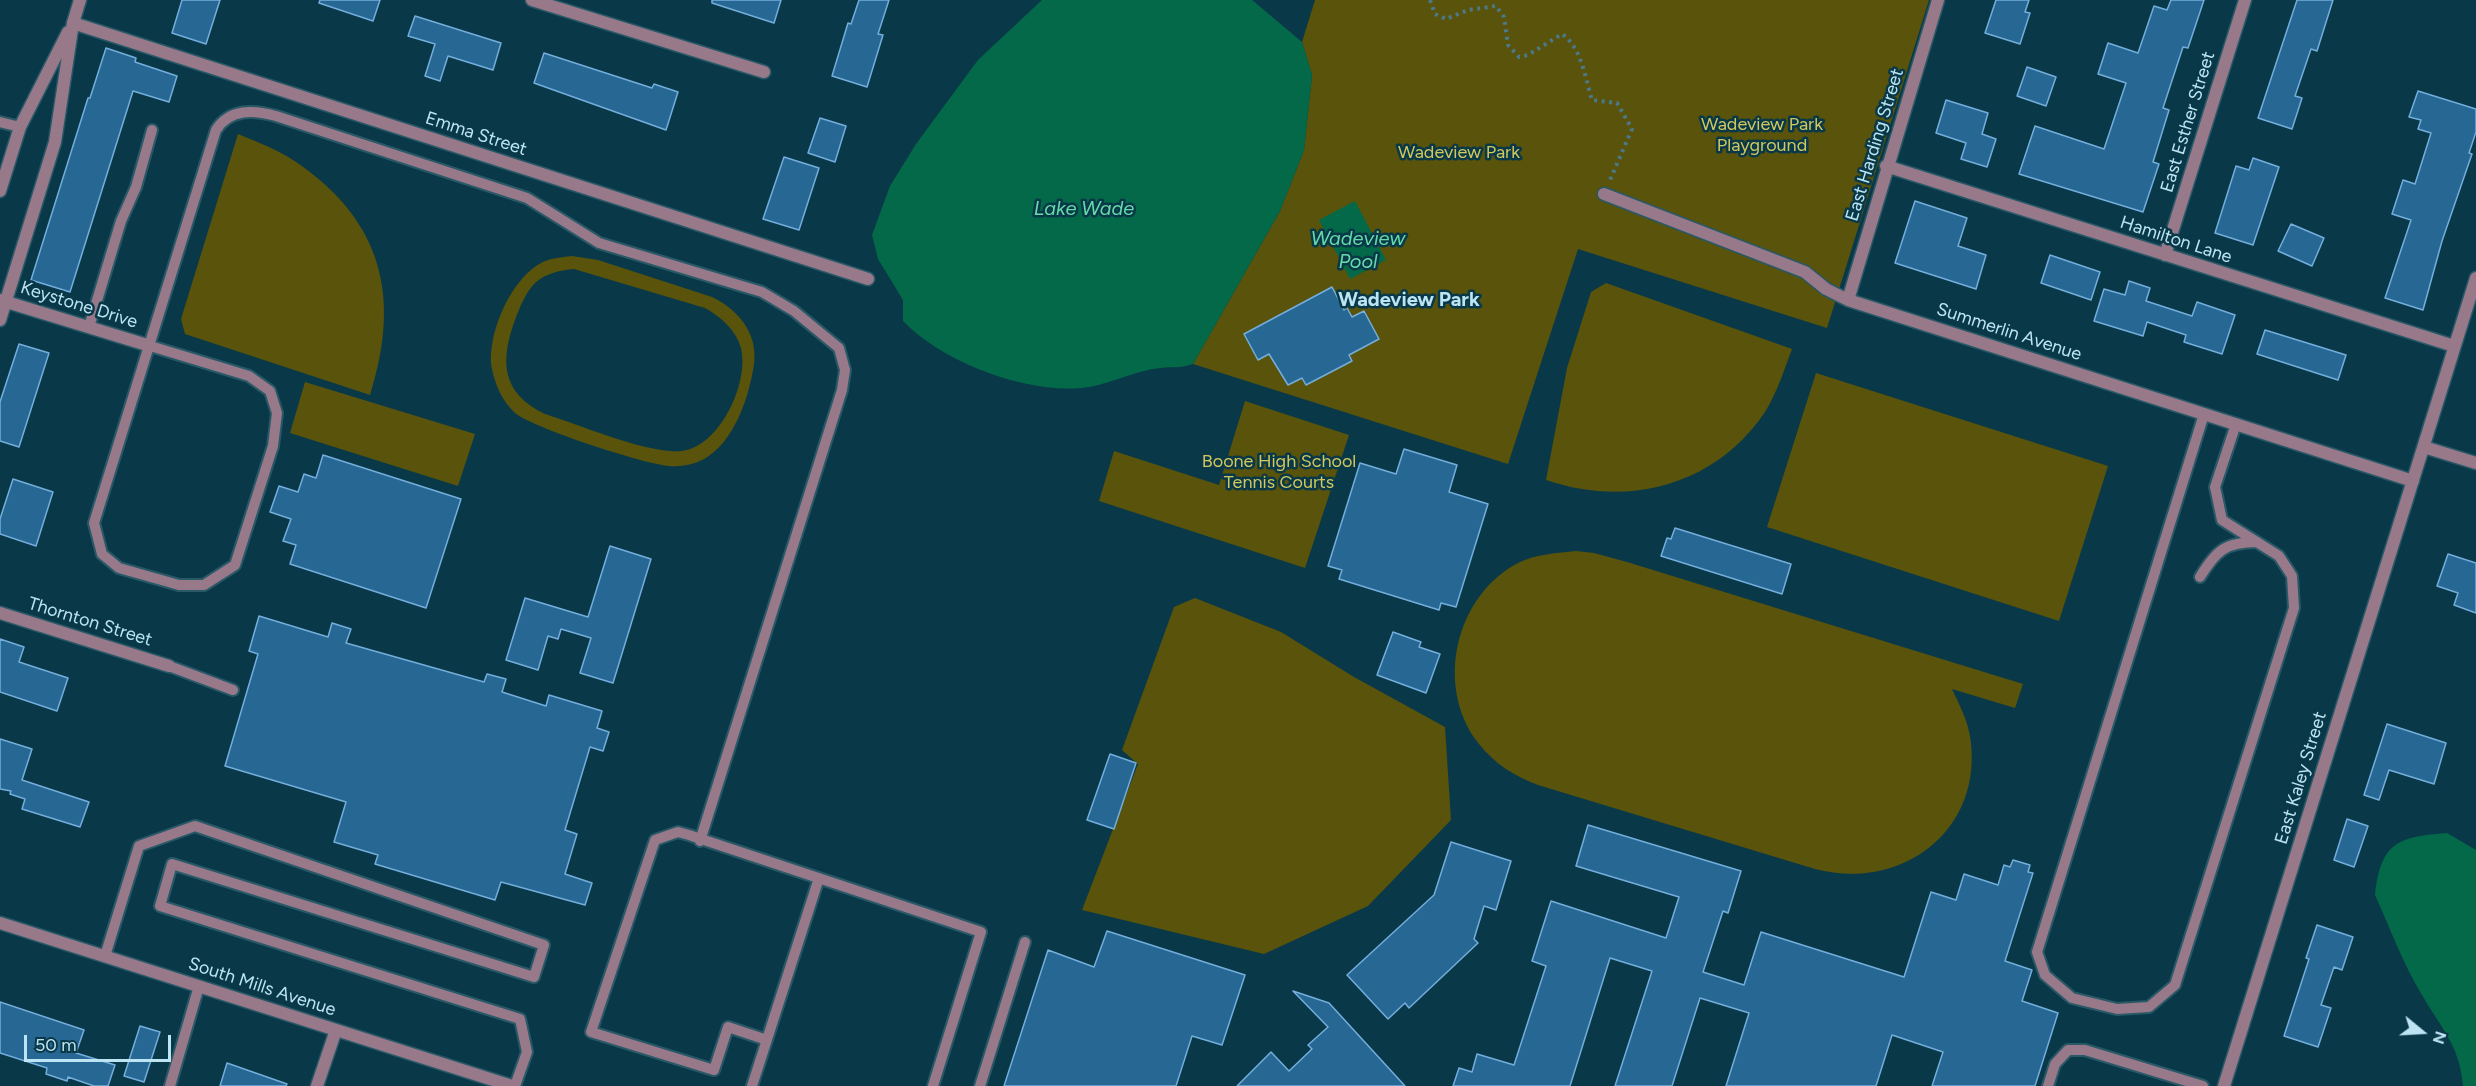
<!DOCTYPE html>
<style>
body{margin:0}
#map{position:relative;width:2476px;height:1086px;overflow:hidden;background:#093948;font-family:Figtree,sans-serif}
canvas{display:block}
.north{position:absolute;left:2392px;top:1002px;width:60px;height:60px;-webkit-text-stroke:4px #093948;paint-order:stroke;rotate:108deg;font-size:16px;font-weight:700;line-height:24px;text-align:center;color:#bde4f3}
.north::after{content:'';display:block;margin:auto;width:21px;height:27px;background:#bde4f3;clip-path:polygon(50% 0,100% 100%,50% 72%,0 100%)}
.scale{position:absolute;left:24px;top:1035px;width:147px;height:27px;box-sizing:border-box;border:3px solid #bde4f3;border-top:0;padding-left:8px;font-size:18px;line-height:21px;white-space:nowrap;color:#bde4f3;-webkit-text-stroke:4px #093948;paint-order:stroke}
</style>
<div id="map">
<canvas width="2476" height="1086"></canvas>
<div class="north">N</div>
<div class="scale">50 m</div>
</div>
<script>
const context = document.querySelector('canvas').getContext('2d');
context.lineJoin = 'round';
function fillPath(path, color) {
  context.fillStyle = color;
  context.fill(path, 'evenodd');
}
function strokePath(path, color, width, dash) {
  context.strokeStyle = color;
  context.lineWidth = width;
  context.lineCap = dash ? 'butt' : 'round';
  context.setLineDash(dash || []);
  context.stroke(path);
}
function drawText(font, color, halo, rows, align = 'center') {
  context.font = font + ' Figtree,sans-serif';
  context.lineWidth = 5;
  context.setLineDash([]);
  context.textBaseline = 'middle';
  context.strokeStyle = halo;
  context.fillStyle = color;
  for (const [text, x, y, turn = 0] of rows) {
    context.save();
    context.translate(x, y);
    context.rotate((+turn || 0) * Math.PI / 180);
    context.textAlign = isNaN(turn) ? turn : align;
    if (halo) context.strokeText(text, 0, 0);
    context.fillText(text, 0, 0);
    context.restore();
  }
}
const green = new Path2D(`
 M 1315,0 L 1929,0 L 1827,328 L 1578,249 L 1508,464 L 1193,364 L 1280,211 L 1304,150 L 1312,75 L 1302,42 Z
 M 238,134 C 257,142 279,150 296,162 C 383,221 401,298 370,395 L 185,334 L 181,319 Z
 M 572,256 L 598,260 L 712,297 C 731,306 748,322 753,343 C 757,360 752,376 748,392 C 737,429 715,470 669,466 C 644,464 533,428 515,413 C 503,402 495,385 492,369 C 486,335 512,275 545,261 C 554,258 563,257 572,256 ZM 574,269 L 705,308 C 721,317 736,330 741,348 C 749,382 722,441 687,450 C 656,458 578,424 545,414 C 501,393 500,361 515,320 C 520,307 525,293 535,283 C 546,273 561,270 574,269 Z
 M 1606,283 L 1792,349 C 1784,370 1777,393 1765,412 C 1715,486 1628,508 1546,480 L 1567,368 L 1591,292 Z
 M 1816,373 L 2108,466 L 2059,621 L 1767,527 Z
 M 305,382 L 475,434 L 458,486 L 290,433 Z
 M 1245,401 L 1349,435 L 1305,568 L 1099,501 L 1114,451 L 1219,485 Z
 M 1576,551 L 1594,553 L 1627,562 L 2023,684 L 2015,708 L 1952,689 C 1959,704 1967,719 1970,736 C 1985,830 1902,892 1815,869 L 1538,785 C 1514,776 1495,764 1479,744 C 1434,687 1455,596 1518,563 C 1536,554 1557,553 1576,551 Z
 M 1195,598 L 1281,632 L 1354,677 L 1445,727 L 1451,820 L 1368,906 L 1264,954 L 1082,910 L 1138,764 L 1122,750 L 1174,607 Z`);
const water = new Path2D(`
 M 1042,0 L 1252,0 L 1302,42 L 1312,75 L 1304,150 L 1280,211 L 1193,364 C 1177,369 1175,366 1161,368 C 1134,370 1108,386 1081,388 C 1024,393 942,362 903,321 L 903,300 L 878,259 L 872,235 L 890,186 L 916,144 L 978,60 Z
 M 1355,201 L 1386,260 L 1350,279 L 1319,220 Z
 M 2447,833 L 2476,850 L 2476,1086 L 2463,1086 C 2460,1046 2441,1028 2422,995 C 2403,964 2390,928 2375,895 C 2381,841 2399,837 2447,833 Z`);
const building = new Path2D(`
 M 182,0 L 220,0 L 206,44 L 172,33 Z
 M 320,0 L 380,0 L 373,21 L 319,3 Z
 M 712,0 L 781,0 L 774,23 L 712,3 Z
 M 859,0 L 889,0 L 878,34 L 883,35 L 867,87 L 832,76 L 848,23 L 851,24 Z
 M 1996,0 L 2029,0 L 2025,12 L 2030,13 L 2020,44 L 1985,33 Z
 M 2171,0 L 2204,0 L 2188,48 L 2183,47 L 2163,108 L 2169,110 L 2153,162 L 2159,164 L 2143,212 L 2019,174 L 2035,126 L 2104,149 L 2126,83 L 2098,74 L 2108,43 L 2138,53 L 2154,6 L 2167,10 Z
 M 2297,0 L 2333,0 L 2317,51 L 2311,49 L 2295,96 L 2302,98 L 2292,129 L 2258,118 Z
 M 415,16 L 501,43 L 493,70 L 448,56 L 440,81 L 425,76 L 435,44 L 408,36 Z
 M 106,48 L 136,58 L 135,62 L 177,76 L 169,102 L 133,91 L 70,292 L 31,280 L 88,98 L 90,98 Z
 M 544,53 L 652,88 L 654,84 L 678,92 L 666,130 L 534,83 Z
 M 2027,67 L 2056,77 L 2046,106 L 2017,96 Z
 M 2418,91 L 2476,109 L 2476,132 L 2469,153 L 2472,154 L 2442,241 L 2423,310 L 2385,298 L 2411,220 L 2392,214 L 2403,180 L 2415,184 L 2431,133 L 2418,129 L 2421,120 L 2409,117 Z
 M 1946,100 L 1988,113 L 1982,134 L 1996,139 L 1987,167 L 1961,159 L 1966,143 L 1936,133 Z
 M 820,118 L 846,126 L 835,162 L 808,153 Z
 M 784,157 L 819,168 L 799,230 L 763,219 Z
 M 2253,158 L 2279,167 L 2253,245 L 2215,233 L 2236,166 L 2249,170 Z
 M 1915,201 L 1967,218 L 1958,246 L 1986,255 L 1976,289 L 1895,263 Z
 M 2291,224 L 2324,238 L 2312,266 L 2278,251 Z
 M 2050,255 L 2100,272 L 2091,300 L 2041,283 Z
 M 2129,281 L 2150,288 L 2146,301 L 2192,316 L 2197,302 L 2235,315 L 2222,354 L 2184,342 L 2186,335 L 2147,322 L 2143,336 L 2094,321 L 2104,289 L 2125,295 Z
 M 1332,287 L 1344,310 L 1347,308 L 1352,317 L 1364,311 L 1379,339 L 1349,355 L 1352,361 L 1306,385 L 1302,378 L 1288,385 L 1269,354 L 1258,360 L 1244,334 Z
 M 2265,330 L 2346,355 L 2338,380 L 2257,354 Z
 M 19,344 L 49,353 L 19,447 L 0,441 L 0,402 Z
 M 1404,449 L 1457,465 L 1449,492 L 1488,504 L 1456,607 L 1441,603 L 1439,610 L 1339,579 L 1342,570 L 1328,566 L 1360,463 L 1396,474 Z
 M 323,455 L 461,499 L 426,608 L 290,564 L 296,545 L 283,541 L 291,519 L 270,512 L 279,486 L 298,492 L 304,474 L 316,478 Z
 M 13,479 L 53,492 L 36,546 L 0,534 L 0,519 Z
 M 1675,528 L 1791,564 L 1782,594 L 1661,556 L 1667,538 L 1671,539 Z
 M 610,546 L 651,559 L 613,683 L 580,673 L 591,638 L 561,629 L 558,639 L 548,636 L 538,670 L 506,660 L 525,598 L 588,617 Z
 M 2448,554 L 2476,563 L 2476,613 L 2454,605 L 2458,593 L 2437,586 Z
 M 259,616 L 328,637 L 332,623 L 351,629 L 346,643 L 484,682 L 487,674 L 506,679 L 502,692 L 546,706 L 549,695 L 602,711 L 597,728 L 609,732 L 603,751 L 590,747 L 565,830 L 577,834 L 565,874 L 592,883 L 585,905 L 501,882 L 495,900 L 375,864 L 378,855 L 334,842 L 346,802 L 225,766 L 258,654 L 249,651 Z
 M 1393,632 L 1421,642 L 1419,647 L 1440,654 L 1426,693 L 1377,675 Z
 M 0,639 L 24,647 L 19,662 L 68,678 L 57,711 L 0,692 Z
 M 2387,724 L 2446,743 L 2434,784 L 2389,770 L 2379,800 L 2364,795 Z
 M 0,739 L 32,749 L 22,780 L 89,802 L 80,827 L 22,809 L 25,799 L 10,794 L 11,791 L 0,789 Z
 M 1110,754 L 1136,763 L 1114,829 L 1087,820 Z
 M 2347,819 L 2368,826 L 2354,867 L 2334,860 Z
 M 1588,825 L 1741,871 L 1728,913 L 1723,911 L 1703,972 L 1744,985 L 1761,932 L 1904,977 L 1931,892 L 1956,900 L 1964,874 L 1998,885 L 2004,865 L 2010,867 L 2013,860 L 2030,865 L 2028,872 L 2033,873 L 2005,961 L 2032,970 L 2022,1001 L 2058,1013 L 2035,1086 L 1932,1086 L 1943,1052 L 1892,1035 L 1876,1086 L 1726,1086 L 1749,1013 L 1700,998 L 1672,1086 L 1615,1086 L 1652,971 L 1610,958 L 1570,1086 L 1453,1086 L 1459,1068 L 1472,1072 L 1477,1054 L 1514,1065 L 1546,966 L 1532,961 L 1551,901 L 1666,938 L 1679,897 L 1576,866 Z
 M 1451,842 L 1511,861 L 1496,910 L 1484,906 L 1474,939 L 1478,943 L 1409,1008 L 1405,1003 L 1388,1019 L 1347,975 L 1434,895 Z
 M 2317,925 L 2353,937 L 2342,970 L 2334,967 L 2321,1005 L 2331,1008 L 2318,1047 L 2284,1036 L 2309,959 L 2306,958 Z
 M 1107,931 L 1245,975 L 1222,1045 L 1192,1036 L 1176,1086 L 1004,1086 L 1048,950 L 1094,967 Z
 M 1293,991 L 1329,1003 L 1405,1086 L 1237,1086 L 1271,1052 L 1289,1071 L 1312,1049 L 1308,1045 L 1328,1027 Z
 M 0,1002 L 84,1030 L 76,1053 L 115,1065 L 108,1086 L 94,1086 L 68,1077 L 67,1081 L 46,1074 L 47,1068 L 0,1053 Z
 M 140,1026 L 160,1032 L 144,1082 L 124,1076 Z
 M 227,1063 L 287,1084 L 286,1086 L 220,1086 Z`);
const path = new Path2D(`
 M 1430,0 L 1435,14 L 1446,19 L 1468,10 L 1496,6 L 1504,17 L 1508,45 L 1519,57 L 1528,55 L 1562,34 C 1582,48 1585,78 1592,100 L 1617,103 L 1632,129 L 1610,180`);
const service = new Path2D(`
 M 0,122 L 20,127
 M 89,327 L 121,221 L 136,187 L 152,130
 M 147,345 L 249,376 L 270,391 L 277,413 L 273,446 L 235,565 L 204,585 L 179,585 L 119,568 L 102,554 L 94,523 L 216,130 C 230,108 254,110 276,116 L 527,198 L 599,243 L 762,292 L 794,311 L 839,348 L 845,370 L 842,390 L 700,841
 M 2204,414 L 2037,952 L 2045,975 L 2072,998 L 2117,1009 L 2149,1007 L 2175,985 L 2294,608 L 2292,576 L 2279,556 L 2222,520 L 2215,487 L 2236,424
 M 2200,577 C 2216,551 2225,542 2257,542
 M 169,666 L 233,690
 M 105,956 L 139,846 L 195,826 L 544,945 L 534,977 L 172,864 L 160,906 L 520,1019 L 527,1052 L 515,1086
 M 767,1040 L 728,1027 L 714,1070 L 591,1032 L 655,840 L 678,832 L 689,835 L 981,932 L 933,1086
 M 170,1086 L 199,986
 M 752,1086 L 819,878
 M 980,1086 L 1025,942
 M 2048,1086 L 2055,1064 L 2068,1050 L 2085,1050 L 2203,1086`);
const minor = new Path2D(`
 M 532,0 L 764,72
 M 73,23 L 868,279
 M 1886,166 L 2454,346
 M 1604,194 L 1805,272 L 1826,289 L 1848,300 L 2413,481
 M 2165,255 L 2245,0
 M 0,300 L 147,345
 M 1848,300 L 1938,0
 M 0,613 L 169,666
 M 0,923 L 512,1086
 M 317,1086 L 336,1030`);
const tertiary = new Path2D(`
 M 0,191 L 20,127 L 68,32
 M 0,320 L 55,142 L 73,23 L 80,0
 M 2424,447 L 2476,463
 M 2224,1086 L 2476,278`);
const streetNames = [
 ["East Esther Street",2188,122,-73],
 ["Emma Street",476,134,18],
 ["East Harding Street",1875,145,-73],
 ["Hamilton Lane",2176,240,18],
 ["Keystone Drive",79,305,17],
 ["Summerlin Avenue",2009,332,18],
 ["Thornton Street",90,622,17],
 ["East Kaley Street",2301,778,-73],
 ["South Mills Avenue",262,987,18]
];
const parkNames = [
 ["Wadeview Park",1762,125],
 ["Playground",1762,146],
 ["Wadeview Park",1459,153],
 ["Boone High School",1279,462],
 ["Tennis Courts",1279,483]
];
const waterNames = [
 ["Lake Wade",1084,209],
 ["Wadeview",1358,239],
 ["Pool",1358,262]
];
const neighbourhoodNames = [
 ["Wadeview Park",1409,300]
];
fillPath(green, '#59530b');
fillPath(water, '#046949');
fillPath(building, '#276794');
strokePath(building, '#74aedc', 1.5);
strokePath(service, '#295867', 14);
strokePath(minor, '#295867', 15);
strokePath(tertiary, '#295867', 15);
strokePath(path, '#4c7887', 4, [3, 4.5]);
strokePath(service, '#97798a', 10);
strokePath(minor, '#97798a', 12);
strokePath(tertiary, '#97798a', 12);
drawText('18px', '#bde4f3', '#093948', streetNames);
drawText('18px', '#d1c75e', '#093948', parkNames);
drawText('italic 20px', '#66daa9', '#093948', waterNames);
drawText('bold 20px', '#bde4f3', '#093948', neighbourhoodNames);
</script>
